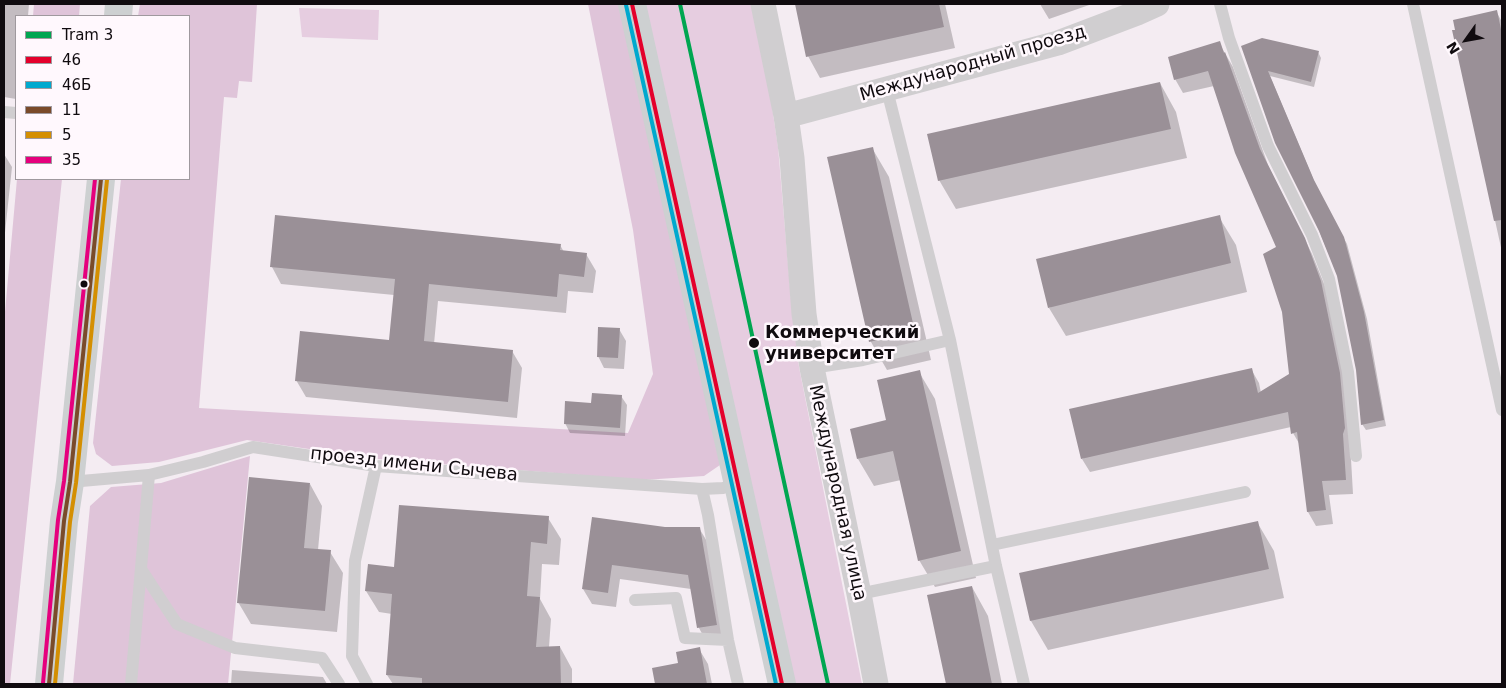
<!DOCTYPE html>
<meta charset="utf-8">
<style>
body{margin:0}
#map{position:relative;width:1506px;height:688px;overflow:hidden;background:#f4ecf2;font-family:"DejaVu Sans",sans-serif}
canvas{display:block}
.frame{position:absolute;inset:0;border:5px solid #100b0f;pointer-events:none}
.legend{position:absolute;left:15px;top:15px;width:175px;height:165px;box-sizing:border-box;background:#fff8fd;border:1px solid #9f999e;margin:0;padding:6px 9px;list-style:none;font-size:15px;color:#100b0f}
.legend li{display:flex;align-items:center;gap:10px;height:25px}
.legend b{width:25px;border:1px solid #9f999e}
.north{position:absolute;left:1441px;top:15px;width:50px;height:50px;-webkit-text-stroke:4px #fff8fd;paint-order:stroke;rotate:238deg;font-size:14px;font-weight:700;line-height:20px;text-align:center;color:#100b0f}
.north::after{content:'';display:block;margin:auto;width:18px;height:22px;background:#100b0f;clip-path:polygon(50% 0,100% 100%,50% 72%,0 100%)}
</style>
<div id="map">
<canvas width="1506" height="688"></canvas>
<div class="frame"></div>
<ul class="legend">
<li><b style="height:6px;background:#00a651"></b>Tram 3</li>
<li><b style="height:6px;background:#e4002b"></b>46</li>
<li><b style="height:6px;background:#00a9ce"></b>46Б</li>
<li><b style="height:6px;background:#7a4b2a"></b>11</li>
<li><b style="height:6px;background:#d48f02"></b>5</li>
<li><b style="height:6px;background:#e5007d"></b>35</li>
</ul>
<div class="north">N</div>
</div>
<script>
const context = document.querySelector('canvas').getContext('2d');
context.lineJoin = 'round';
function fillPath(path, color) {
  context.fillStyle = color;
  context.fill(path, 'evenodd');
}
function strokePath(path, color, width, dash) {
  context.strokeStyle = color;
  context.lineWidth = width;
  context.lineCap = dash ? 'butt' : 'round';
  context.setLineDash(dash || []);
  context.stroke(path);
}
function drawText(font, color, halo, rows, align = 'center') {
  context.font = font + ' "DejaVu Sans",sans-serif';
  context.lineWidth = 5;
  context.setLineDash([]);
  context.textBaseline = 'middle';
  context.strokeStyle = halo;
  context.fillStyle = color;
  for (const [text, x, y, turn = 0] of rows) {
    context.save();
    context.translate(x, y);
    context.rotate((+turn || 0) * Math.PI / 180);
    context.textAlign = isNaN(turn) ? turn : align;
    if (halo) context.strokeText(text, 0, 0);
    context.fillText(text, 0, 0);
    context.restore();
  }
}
const green = new Path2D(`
 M 640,4 L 752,4 L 768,80 L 778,147 L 792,311 L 799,367 L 862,684 L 793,684 Z
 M 299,8 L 379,10 L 378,40 L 302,37 Z`);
const forest = new Path2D(`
 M 34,4 L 80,4 L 79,16 L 33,16 Z
 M 140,4 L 257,4 L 252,82 L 239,81 L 237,98 L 224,97 L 199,408 L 628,433 L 653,374 L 633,230 L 588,4 L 622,4 L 720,465 L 704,476 L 643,480 L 378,459 L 247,440 L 159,462 L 112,466 L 96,454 L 93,443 L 121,179 L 189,179 L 189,16 L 138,16 Z
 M 17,179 L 62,179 L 10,684 L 4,684 L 4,323 Z
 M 250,456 L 228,684 L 73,684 L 90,506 L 111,487 L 161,483 Z`);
const shadow = new Path2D(`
 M 4,4 L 29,4 L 28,16 L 16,16 L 16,99 L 4,97 Z
 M 796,4 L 945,4 L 955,48 L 820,78 L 808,56 Z
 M 1040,4 L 1092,4 L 1049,19 Z
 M 1496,11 L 1502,22 L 1502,252 L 1453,31 Z
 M 1219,43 L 1233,67 L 1268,165 L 1312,254 L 1329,296 L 1347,388 L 1353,494 L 1329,495 L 1333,524 L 1316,526 L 1308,512 L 1300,445 L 1293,433 L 1291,427 L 1090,472 L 1082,459 L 1251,369 L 1259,383 L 1261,393 L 1290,375 L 1277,248 L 1214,86 L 1183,93 L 1175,79 Z
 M 1242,47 L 1318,52 L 1321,58 L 1314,87 L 1270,76 L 1317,188 L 1347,244 L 1367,319 L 1386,426 L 1366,430 L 1362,424 L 1357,370 L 1338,276 Z
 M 1160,83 L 1176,112 L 1187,158 L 956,209 L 939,180 Z
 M 872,148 L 889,177 L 931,360 L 887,370 L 871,342 L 829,158 Z
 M 4,154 L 12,167 L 4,242 Z
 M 1219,217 L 1236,245 L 1247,292 L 1066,336 L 1049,308 Z
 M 560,245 L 564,252 L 586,254 L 596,271 L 593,293 L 568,291 L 566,313 L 438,301 L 434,344 L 512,351 L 522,368 L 517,418 L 306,397 L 296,380 L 390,342 L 394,295 L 281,284 L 272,267 Z
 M 619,329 L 626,341 L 624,369 L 604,368 L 598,356 Z
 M 919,372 L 935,399 L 976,578 L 935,587 L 919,560 L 901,480 L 874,486 L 858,459 L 888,421 Z
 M 621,396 L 627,405 L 625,436 L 570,433 L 565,423 L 592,404 Z
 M 310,484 L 322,506 L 318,550 L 330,552 L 343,573 L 337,632 L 251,624 L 238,602 Z
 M 548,518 L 561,539 L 559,565 L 542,564 L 540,599 L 551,619 L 549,647 L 560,647 L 572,669 L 572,684 L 393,684 L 387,675 L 392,614 L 379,612 L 366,591 L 395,568 Z
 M 593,518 L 665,528 L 699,528 L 708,543 L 725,640 L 707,643 L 699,628 L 691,589 L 620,579 L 616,607 L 592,604 L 583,589 Z
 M 1257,522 L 1274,551 L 1284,598 L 1048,650 L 1031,621 L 1021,574 Z
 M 972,587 L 988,616 L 1002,684 L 947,684 L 929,596 Z
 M 699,649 L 708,664 L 712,684 L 657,684 L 654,669 L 679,664 Z
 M 232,670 L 323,677 L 327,684 L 231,684 Z`);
const building = new Path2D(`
 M 795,4 L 939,4 L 944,27 L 806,57 Z
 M 1497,10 L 1502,34 L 1502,220 L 1494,221 L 1452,30 L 1455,30 L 1453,20 Z
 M 1262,38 L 1319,51 L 1311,82 L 1268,71 L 1314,180 L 1344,237 L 1364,312 L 1384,420 L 1361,425 L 1356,370 L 1337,276 L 1319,231 L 1275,143 L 1241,46 Z
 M 1220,41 L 1224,53 L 1225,52 L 1260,149 L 1305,238 L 1321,281 L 1340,373 L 1345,428 L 1343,434 L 1346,480 L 1322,481 L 1326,510 L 1307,512 L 1297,432 L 1291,434 L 1288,412 L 1081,459 L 1069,409 L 1252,368 L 1258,393 L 1289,374 L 1282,312 L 1263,254 L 1276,247 L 1235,153 L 1208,71 L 1174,80 L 1168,57 Z
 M 1160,82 L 1171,129 L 938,181 L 927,134 Z
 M 873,147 L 915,332 L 869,342 L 827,157 Z
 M 275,215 L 561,244 L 560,250 L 587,253 L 584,277 L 559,274 L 557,297 L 429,284 L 424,341 L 513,350 L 508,402 L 295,381 L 300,331 L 389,340 L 395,279 L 270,267 Z
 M 1220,215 L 1231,263 L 1048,308 L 1036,259 Z
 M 598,327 L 620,328 L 618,358 L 597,357 Z
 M 920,370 L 961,551 L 918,561 L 893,451 L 857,459 L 850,429 L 886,420 L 877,380 Z
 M 592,393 L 622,395 L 620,428 L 564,424 L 565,401 L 591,403 Z
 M 249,477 L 310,483 L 304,548 L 331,550 L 325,611 L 237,603 Z
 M 399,505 L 549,516 L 547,544 L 531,542 L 527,596 L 540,597 L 536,647 L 560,646 L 561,684 L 422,684 L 422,678 L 386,675 L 392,594 L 365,591 L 368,564 L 394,567 Z
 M 592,517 L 665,527 L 700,527 L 717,625 L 697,628 L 688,575 L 612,565 L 608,593 L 582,589 Z
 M 1258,521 L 1269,569 L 1030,621 L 1019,573 Z
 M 972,586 L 992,684 L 946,684 L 927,595 Z
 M 700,647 L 707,684 L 655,684 L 652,668 L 678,663 L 676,652 Z`);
const lane = new Path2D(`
 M 1220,4 L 1229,38 L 1268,146 L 1312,235 L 1329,279 L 1348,372 L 1356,456
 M 1413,4 L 1502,410
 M 887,90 L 950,340 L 996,566 L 1024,684
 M 4,112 L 16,113
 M 812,368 L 863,360 L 950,340
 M 70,482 L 149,475 L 203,462 L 253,447 L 376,466 L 702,489 L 723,488 L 738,484
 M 702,489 L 708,515 L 728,640 L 738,684
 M 992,545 L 1245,492
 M 141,569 L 177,624 L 235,648 L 322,658 L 339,684
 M 859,594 L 996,566
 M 635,600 L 676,598 L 685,638 L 728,640
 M 131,684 L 149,475
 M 367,684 L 352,656 L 355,561 L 376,466`);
const street = new Path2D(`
 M 763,4 L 786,116 L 792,158 L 804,314 L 812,368 L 859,594 L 876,684
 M 786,116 L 1058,43 L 1137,13 L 1157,4`);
const secondary = new Path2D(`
 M 632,4 L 782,684
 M 118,16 L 119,4
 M 49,684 L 64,521 L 70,482 L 101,179`);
const bus1 = new Path2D(`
 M 632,4 L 782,684`);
const bus2 = new Path2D(`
 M 626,5 L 776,684`);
const bus3 = new Path2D(`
 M 49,684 L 64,521 L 70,482 L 101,179`);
const bus4 = new Path2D(`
 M 55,684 L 70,522 L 76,483 L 107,180`);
const bus5 = new Path2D(`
 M 43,683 L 58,520 L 64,481 L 95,179`);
const tram1 = new Path2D(`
 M 680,4 L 828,684`);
const markers = [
 [84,284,4.5,"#100b0f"],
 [754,343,6,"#100b0f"]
];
const streetNames = [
 ["Международный проезд",973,64,-16],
 ["проезд имени Сычева",414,465,6],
 ["Международная улица",837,493,78]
];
const stopNames = [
 ["Коммерческий",765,333],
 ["университет",765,354]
];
fillPath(green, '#e6cde0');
fillPath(forest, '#dfc4d9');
fillPath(shadow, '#0003');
fillPath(building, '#9a9097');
strokePath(lane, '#d0ced0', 12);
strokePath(street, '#d0ced0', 25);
strokePath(secondary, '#cdd0d1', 28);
strokePath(bus1, '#e4002b', 4);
strokePath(bus2, '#00a9ce', 4);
strokePath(bus3, '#7a4b2a', 4);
strokePath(bus4, '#d48f02', 4);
strokePath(bus5, '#e5007d', 4);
strokePath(tram1, '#00a651', 4);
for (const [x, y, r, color] of markers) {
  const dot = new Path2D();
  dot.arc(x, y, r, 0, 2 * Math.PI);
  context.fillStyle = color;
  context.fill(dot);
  strokePath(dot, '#fff8fd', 2);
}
drawText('18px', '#100b0f', '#fff8fd', streetNames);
drawText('bold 18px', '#100b0f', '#fff8fd', stopNames, 'left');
</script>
